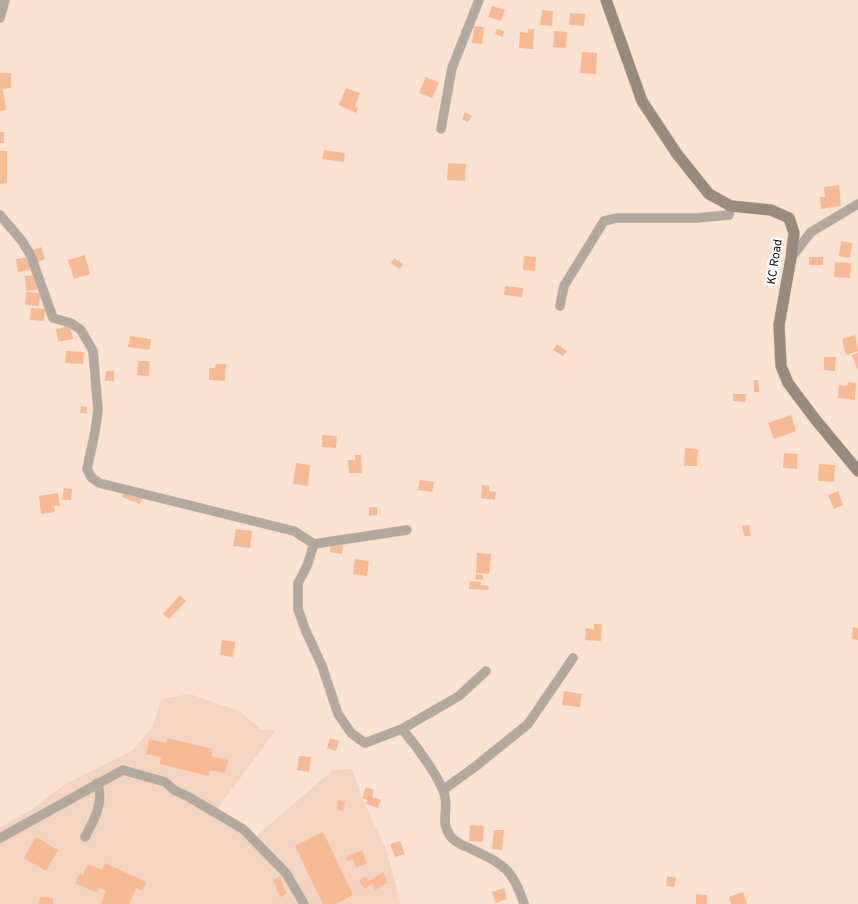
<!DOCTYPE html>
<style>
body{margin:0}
canvas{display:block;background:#fbe3d3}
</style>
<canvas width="858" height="904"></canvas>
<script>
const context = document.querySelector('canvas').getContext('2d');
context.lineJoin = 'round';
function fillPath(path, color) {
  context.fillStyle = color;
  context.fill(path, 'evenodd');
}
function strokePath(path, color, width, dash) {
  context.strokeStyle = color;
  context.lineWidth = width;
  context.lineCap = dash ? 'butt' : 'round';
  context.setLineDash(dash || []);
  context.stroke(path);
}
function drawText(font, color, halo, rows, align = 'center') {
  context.font = font + ' Overpass,sans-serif';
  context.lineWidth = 5;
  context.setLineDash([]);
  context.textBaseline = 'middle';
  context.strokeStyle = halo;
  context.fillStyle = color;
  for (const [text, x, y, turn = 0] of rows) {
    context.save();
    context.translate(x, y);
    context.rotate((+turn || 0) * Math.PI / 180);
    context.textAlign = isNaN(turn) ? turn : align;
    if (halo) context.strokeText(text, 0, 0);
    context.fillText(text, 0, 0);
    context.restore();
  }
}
const built = new Path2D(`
 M 190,694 L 239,711 L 261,729 L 276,730 L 215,812 L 253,839 L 333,770 L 352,769 L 362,798 L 386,849 L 401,904 L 0,904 L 0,827 L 32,809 L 64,785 L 133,750 L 153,726 L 161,699 Z`);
const building = new Path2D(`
 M 492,6 L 505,10 L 501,21 L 488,17 Z
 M 542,10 L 553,11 L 552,26 L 540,25 Z
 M 570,13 L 585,14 L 584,26 L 569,25 Z
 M 474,26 L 484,27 L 482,44 L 472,43 Z
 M 497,29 L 504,31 L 503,37 L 495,34 Z
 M 528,29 L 534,29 L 533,49 L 519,48 L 520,32 L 528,33 Z
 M 554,31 L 567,32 L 566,48 L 553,47 Z
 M 582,52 L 597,53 L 596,74 L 580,73 Z
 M 0,73 L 11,73 L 11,88 L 0,89 Z
 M 426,77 L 439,83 L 432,98 L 419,93 Z
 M 346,88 L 360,93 L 355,106 L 358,108 L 356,113 L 339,105 Z
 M 0,89 L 3,89 L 6,110 L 0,111 Z
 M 465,112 L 472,116 L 468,122 L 462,119 Z
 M 0,132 L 4,132 L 4,143 L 0,143 Z
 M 324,150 L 345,153 L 344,162 L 322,159 Z
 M 0,151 L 7,151 L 7,183 L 0,184 Z
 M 448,163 L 466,164 L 465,181 L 447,180 Z
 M 839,185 L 841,206 L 821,209 L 820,197 L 825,197 L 824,187 Z
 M 841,241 L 852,243 L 850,258 L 839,256 Z
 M 41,247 L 45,259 L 38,262 L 33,250 Z
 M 85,255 L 90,274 L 74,279 L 68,260 Z
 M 524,256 L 536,257 L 535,271 L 523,270 Z
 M 28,257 L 30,270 L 18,272 L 16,259 Z
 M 809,257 L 823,257 L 823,265 L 809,265 Z
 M 394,258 L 403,264 L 400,269 L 391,263 Z
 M 835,262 L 851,263 L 850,278 L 834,277 Z
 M 36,275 L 37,290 L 26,291 L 25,276 Z
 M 505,286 L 523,288 L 522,297 L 504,295 Z
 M 26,292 L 40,293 L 39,306 L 25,305 Z
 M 31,308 L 45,309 L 44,321 L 30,320 Z
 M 70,326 L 73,339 L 58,342 L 56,329 Z
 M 855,335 L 858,351 L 846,355 L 842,339 Z
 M 130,336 L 151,339 L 150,350 L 128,347 Z
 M 557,344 L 567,351 L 563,356 L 553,350 Z
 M 66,351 L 84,352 L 83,364 L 65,363 Z
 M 858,353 L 858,371 L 852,355 Z
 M 824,357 L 836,357 L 835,371 L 824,370 Z
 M 138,361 L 150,361 L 149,376 L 137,375 Z
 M 216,364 L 226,364 L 225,381 L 209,380 L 209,368 L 215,368 Z
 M 106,371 L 114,371 L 114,381 L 105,381 Z
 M 754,380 L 758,380 L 759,392 L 754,392 Z
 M 848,382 L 856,383 L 855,400 L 838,398 L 839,385 L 847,386 Z
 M 733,394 L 746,394 L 745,402 L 733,401 Z
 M 81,406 L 87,407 L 87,414 L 80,413 Z
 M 791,415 L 796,431 L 774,439 L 768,423 Z
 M 322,435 L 337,436 L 336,448 L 322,447 Z
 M 685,448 L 698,449 L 697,466 L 684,466 Z
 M 784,453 L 798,454 L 797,469 L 783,468 Z
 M 355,455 L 361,455 L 362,473 L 349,473 L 348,460 L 355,460 Z
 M 296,463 L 310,465 L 308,486 L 293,484 Z
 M 819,464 L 835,465 L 834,482 L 818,481 Z
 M 420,480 L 434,482 L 432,492 L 418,490 Z
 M 482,485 L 489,486 L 489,491 L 496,492 L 495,500 L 481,498 Z
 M 64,488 L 72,489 L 71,500 L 62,500 Z
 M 124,490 L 143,497 L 140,504 L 122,497 Z
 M 838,491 L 843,505 L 834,509 L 828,495 Z
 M 58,493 L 60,506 L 54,506 L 55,512 L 41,514 L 39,496 Z
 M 369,507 L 377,507 L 377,515 L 369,516 Z
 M 749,525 L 751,536 L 744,536 L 742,526 Z
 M 236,529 L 252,531 L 250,548 L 233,546 Z
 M 331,543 L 343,545 L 342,554 L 330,552 Z
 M 477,553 L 491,554 L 489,574 L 476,573 Z
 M 355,559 L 369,561 L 367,576 L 353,574 Z
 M 476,574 L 483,575 L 483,580 L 475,579 Z
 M 470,581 L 481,582 L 480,585 L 489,586 L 488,590 L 469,589 Z
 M 180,595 L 186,601 L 169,619 L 163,614 Z
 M 594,624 L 602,624 L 601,641 L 585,640 L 586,628 L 594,629 Z
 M 853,627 L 858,628 L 858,640 L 852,639 Z
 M 222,640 L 235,642 L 233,657 L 220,655 Z
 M 564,691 L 582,694 L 580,707 L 562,705 Z
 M 167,738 L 213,749 L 211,756 L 228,760 L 225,773 L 210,770 L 209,776 L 160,764 L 161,757 L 146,754 L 149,739 L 166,743 Z
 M 330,738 L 339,741 L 336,751 L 327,748 Z
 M 299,756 L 311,757 L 309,772 L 297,770 Z
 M 366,787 L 374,790 L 372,797 L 381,800 L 378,808 L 366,804 L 367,800 L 362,798 Z
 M 338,800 L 345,801 L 343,811 L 337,810 Z
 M 470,825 L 484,826 L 483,842 L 469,841 Z
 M 494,830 L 504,830 L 502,850 L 492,849 Z
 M 323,832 L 353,895 L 336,904 L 323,904 L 295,846 Z
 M 36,837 L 58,850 L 46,871 L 24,858 Z
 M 400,841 L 405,854 L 395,857 L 390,844 Z
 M 362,850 L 367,863 L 356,868 L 353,859 L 348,862 L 346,857 Z
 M 105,863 L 146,882 L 142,891 L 136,888 L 129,904 L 102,904 L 101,903 L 106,891 L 99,888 L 97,893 L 75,883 L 80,873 L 83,875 L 88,864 L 102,870 Z
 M 383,872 L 388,882 L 375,890 L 372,883 L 365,889 L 359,881 L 366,876 L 369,881 Z
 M 667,876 L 676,878 L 674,887 L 666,886 Z
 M 280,877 L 287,894 L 280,897 L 273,880 Z
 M 504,888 L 507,899 L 496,903 L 492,892 Z
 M 743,892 L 747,904 L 731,904 L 729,897 Z
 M 696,894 L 707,895 L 707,904 L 696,904 Z
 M 40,897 L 53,898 L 53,904 L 39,904 Z`);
const street = new Path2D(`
 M 0,18 L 5,0
 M 441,129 L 452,68 L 479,0
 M 0,215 L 22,241 L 31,256 L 53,318 L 71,323 L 81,330 L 93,351 L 98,410 L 95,432 L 87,469 L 91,477 L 99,483 L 294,531 L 314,544 L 407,530
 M 791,258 L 811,232 L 858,204
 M 560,306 L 564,286 L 604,221 L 617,218 L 696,218 L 729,215 L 731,206
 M 314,544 L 307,566 L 298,583 L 298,609 L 305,629 L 322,666 L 338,714 L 351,733 L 365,743 L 402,729 C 414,743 442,780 445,797 C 448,809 441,822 449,834 C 452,840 461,845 467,847 C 502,864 512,866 524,904
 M 402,729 L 459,696 L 486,671
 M 443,790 L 476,766 L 528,724 L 573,658
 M 85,837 C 94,820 105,802 97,783
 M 0,838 L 123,770 L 165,782 L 174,790 L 187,796 L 243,829 L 286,873 L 304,904`);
const secondary = new Path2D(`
 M 606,0 L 642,101 L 677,154 L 709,194 L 731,206 L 771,210 L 789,218 L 794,233 L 791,258 L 779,325 L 781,366 L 788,383 L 815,419 L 858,471`);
const streetNames = [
 ["KC Road",776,262,-81]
];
fillPath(built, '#f3d4c0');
fillPath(building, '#f7ba93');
strokePath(street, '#d6c0b2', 10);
strokePath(secondary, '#d6c0b2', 12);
strokePath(street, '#b1a9a0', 9);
strokePath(secondary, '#968b7e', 11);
drawText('12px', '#120b06', '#fff', streetNames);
</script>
